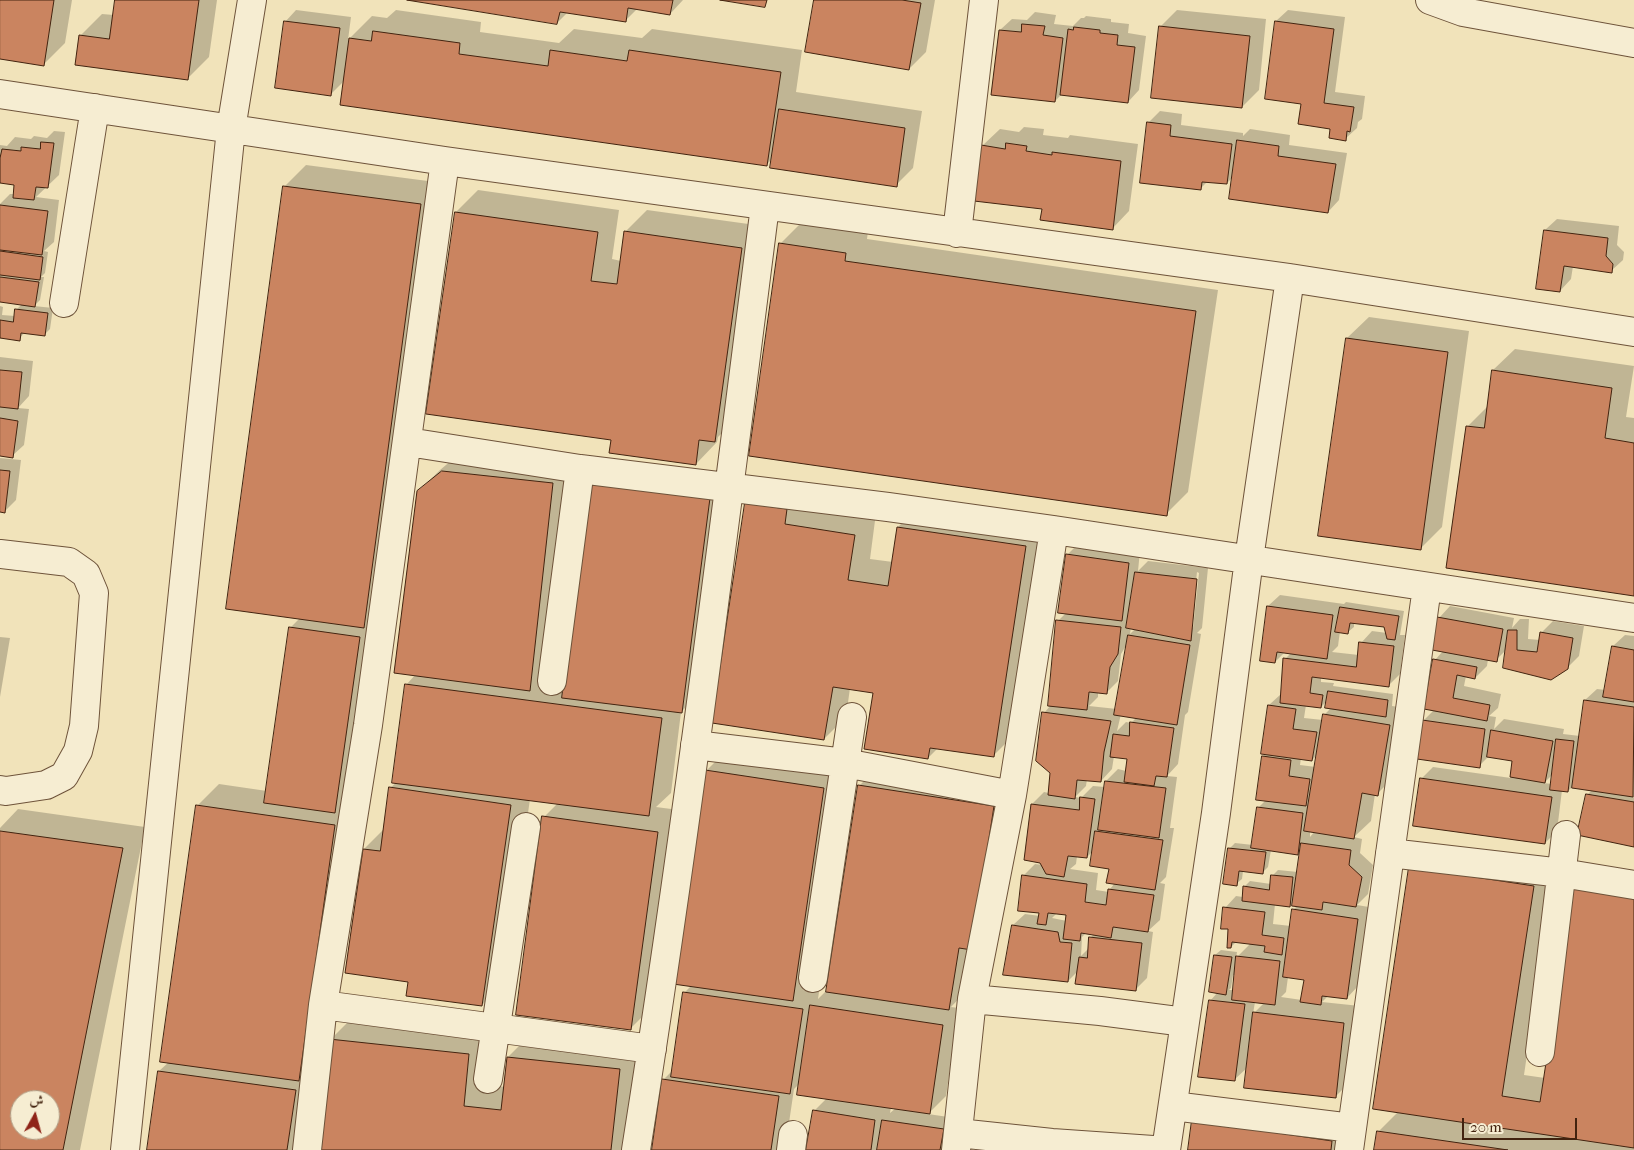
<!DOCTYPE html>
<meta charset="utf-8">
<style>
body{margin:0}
#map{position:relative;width:1634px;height:1150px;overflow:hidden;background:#f1e3ba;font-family:"IM FELL French Canon",Amiri,serif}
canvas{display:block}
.north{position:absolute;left:10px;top:1090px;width:50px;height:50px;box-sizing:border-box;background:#f6edd2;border:1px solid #ae9c84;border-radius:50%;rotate:7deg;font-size:14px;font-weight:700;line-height:20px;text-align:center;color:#42230f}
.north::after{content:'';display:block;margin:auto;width:18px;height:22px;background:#8f2418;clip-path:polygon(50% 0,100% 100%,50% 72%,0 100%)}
.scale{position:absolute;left:1462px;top:1118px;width:115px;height:22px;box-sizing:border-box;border:2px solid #42230f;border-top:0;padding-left:6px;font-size:15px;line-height:18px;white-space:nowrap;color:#42230f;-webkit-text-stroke:4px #f6edd2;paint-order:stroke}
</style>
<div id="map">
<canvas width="1634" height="1150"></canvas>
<div class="north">ش</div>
<div class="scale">20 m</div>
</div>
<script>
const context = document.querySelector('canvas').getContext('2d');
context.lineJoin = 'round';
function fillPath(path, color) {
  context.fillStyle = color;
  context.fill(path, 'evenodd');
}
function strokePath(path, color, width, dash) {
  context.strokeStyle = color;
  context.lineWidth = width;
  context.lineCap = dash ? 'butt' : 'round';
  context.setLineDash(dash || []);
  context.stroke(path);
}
const shadow = new Path2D(`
 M 0,0 L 72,0 L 65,43 L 43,65 L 0,58 Z
 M 116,0 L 217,0 L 209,57 L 187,79 L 80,36 L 102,14 L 114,15 Z
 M 415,0 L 683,0 L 670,14 L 637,9 L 625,21 L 568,12 L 557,23 Z
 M 815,0 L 935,0 L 926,52 L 909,69 Z
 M 296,10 L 351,17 L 348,40 L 372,16 L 387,18 L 396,10 L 481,22 L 480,32 L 559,43 L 574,29 L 642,38 L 652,29 L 802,50 L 796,92 L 922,111 L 913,168 L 896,185 L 772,159 L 766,165 L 344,81 L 331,94 L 285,22 Z
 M 1177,10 L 1266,19 L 1259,90 L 1242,107 L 1160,27 Z
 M 1288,10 L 1345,17 L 1335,92 L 1365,96 L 1362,119 L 1358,122 L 1357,128 L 1345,139 L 1302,103 L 1276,21 Z
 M 1035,12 L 1056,15 L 1054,24 L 1073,26 L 1081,18 L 1084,18 L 1086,16 L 1111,19 L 1111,22 L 1129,24 L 1128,33 L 1146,36 L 1139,90 L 1128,102 L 1062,94 L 1055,101 L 1000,30 L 1012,19 L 1027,20 Z
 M 1160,111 L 1182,114 L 1181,125 L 1243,133 L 1243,136 L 1250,129 L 1290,135 L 1289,145 L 1347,153 L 1339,200 L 1328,212 L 1233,177 L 1227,183 L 1208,181 L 1200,189 L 1148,123 Z
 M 1024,127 L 1044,129 L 1043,135 L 1068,138 L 1070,135 L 1138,144 L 1129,211 L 1112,229 L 982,146 L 1000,129 L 1019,132 Z
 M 54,131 L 65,132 L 59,175 L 36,197 L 59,200 L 54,242 L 44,251 L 48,252 L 45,273 L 41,277 L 44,277 L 40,300 L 34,306 L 53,308 L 50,329 L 45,334 L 25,332 L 19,339 L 0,337 L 0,306 L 3,307 L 2,315 L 15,316 L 16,310 L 22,304 L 0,300 L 0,204 L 10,194 L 14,194 L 16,184 L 0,182 L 0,145 L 7,146 L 15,137 L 31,139 L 34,136 L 47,138 Z
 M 306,165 L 443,183 L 306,1150 L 148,1150 L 159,1071 L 169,1062 L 197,806 L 219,784 L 267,791 L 290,628 L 300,618 L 284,187 Z
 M 478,190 L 619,210 L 612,259 L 621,261 L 625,232 L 647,210 L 763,226 L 736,419 L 718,437 L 717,442 L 696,464 L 612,439 L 456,212 Z
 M 1557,219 L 1619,226 L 1617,245 L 1624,252 L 1623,260 L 1611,271 L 1573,266 L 1571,279 L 1560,291 L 1545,230 Z
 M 802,222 L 868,231 L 867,239 L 1218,290 L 1188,492 L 1166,514 L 780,244 Z
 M 1369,317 L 1469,331 L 1442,527 L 1420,549 L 1347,338 Z
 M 1515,349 L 1634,366 L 1626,417 L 1634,418 L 1634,594 L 1468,426 L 1488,406 L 1493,370 Z
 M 0,357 L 33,361 L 29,396 L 18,408 L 29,409 L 24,445 L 12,456 L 0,455 Z
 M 465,449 L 590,484 L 731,477 L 703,690 L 681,712 L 671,793 L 656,807 L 679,810 L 652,1007 L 630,1029 L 544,817 L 558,803 L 530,799 L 504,983 L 482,1005 L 410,981 L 364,849 L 384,829 L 390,788 L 397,782 L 406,685 L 416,674 L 418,492 L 440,470 Z
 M 0,458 L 21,460 L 16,500 L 4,512 L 0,511 Z
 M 768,482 L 876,513 L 870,559 L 893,562 L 898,527 L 920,505 L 1047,525 L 1015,734 L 993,756 L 938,748 L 928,758 L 874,692 L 850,688 L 846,717 L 824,739 L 746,504 Z
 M 1079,543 L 1140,551 L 1138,571 L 1148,561 L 1208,568 L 1202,628 L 1197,633 L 1201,634 L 1188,712 L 1185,715 L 1178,764 L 1167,776 L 1177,777 L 1170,828 L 1174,828 L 1166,877 L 1160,883 L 1165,884 L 1160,920 L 1148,931 L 1153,932 L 1147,978 L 1135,990 L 1078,971 L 1068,981 L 1013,925 L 1025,914 L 1040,916 L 1040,912 L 1023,876 L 1035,864 L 1043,865 L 1041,862 L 1025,859 L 1032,804 L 1044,792 L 1049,793 L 1052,773 L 1044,713 L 1051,705 L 1058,621 L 1066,613 L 1067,555 ZM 1197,572 L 1199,573 L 1193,628 L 1191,628 ZM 1131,627 L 1136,628 L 1130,634 ZM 1127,644 L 1117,709 L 1089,706 L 1098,697 L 1098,691 L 1107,692 L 1118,681 L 1121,654 ZM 1121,714 L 1137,717 L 1131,723 L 1126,722 L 1117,731 ZM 1114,756 L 1128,758 L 1126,771 L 1118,769 L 1106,781 L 1105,787 L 1093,786 L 1081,798 L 1075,797 L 1086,786 L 1087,779 L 1101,781 L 1112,769 ZM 1093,851 L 1110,868 L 1115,883 L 1110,889 L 1109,892 L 1096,890 L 1098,873 L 1070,869 L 1076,864 L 1077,856 L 1087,857 ZM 1057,913 L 1068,914 L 1067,921 L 1052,918 ZM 1086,933 L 1094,934 L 1091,937 L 1089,948 L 1081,956 L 1082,937 Z
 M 1280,595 L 1344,604 L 1346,602 L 1404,611 L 1400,635 L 1405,635 L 1400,674 L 1388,686 L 1321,677 L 1321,682 L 1334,683 L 1333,686 L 1393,694 L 1392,706 L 1406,708 L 1394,777 L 1377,794 L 1375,794 L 1371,821 L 1354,837 L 1362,839 L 1360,853 L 1373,865 L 1368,894 L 1357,905 L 1369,907 L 1358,986 L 1347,998 L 1328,996 L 1322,1002 L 1360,1006 L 1352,1080 L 1335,1097 L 1248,1067 L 1234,1080 L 1210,1001 L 1218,992 L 1215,955 L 1221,950 L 1237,952 L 1236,958 L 1251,943 L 1237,941 L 1231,947 L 1230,928 L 1225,908 L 1236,896 L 1243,897 L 1244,887 L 1250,881 L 1271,884 L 1272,876 L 1278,870 L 1298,872 L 1302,849 L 1297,853 L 1271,850 L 1268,867 L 1262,873 L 1243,871 L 1242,879 L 1236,884 L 1230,848 L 1235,843 L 1253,845 L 1258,808 L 1266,800 L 1263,756 L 1266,753 L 1269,705 L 1281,694 L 1285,659 L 1291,653 L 1285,652 L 1275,662 L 1268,606 ZM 1354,622 L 1385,626 L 1387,633 L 1372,631 L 1361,643 L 1359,655 L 1332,652 L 1338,646 L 1340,631 L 1348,632 L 1354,627 ZM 1328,700 L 1331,708 L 1324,715 L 1323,720 L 1304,718 L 1306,705 L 1321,707 ZM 1318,754 L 1316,767 L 1300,765 L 1301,758 L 1312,760 ZM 1310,830 L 1315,831 L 1310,837 ZM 1294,902 L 1298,905 L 1293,910 L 1291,926 L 1273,924 L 1275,904 L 1290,906 ZM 1233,975 L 1236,975 L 1234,990 L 1229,990 L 1231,988 ZM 1288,977 L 1305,979 L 1302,1000 L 1281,997 L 1286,992 ZM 1255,1002 L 1264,1003 L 1253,1014 Z
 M 1450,606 L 1514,618 L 1512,628 L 1520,619 L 1529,619 L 1528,639 L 1540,640 L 1541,633 L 1553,621 L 1584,626 L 1579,656 L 1567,668 L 1506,650 L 1496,660 L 1488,659 L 1487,666 L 1475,678 L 1466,676 L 1464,686 L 1501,694 L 1498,708 L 1489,716 L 1496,717 L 1494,729 L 1504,719 L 1564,729 L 1563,734 L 1580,736 L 1585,700 L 1597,689 L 1606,690 L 1613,646 L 1625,635 L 1634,636 L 1634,846 L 1587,795 L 1592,790 L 1572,787 L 1568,791 L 1562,790 L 1557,831 L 1545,843 L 1421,779 L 1433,767 L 1511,778 L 1514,760 L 1489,756 L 1479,766 L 1423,721 L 1434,710 L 1435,660 L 1443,651 L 1439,618 ZM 1553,774 L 1552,784 L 1544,783 Z
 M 0,637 L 10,638 L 0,697 Z
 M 728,749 L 845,766 L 814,978 L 803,990 L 819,992 L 818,999 L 828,989 L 859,786 L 881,764 L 1015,784 L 970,987 L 951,1007 L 959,1008 L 946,1096 L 928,1114 L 955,1118 L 950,1150 L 808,1150 L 814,1111 L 827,1098 L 800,1083 L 794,1089 L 785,1150 L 653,1150 L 664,1079 L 673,1070 L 685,992 L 691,986 L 706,771 ZM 891,1107 L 896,1108 L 890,1113 Z
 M 18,809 L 145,827 L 80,1150 L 0,1150 L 0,828 ZM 20,1100 L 50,1100 L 50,1130 L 20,1130 Z
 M 1555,864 L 1524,1075 L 1545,1078 L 1596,865 L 1634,870 L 1634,1150 L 1376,1150 L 1378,1132 L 1399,1111 L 1410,868 Z
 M 353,1017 L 490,1032 L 485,1084 L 505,1087 L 508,1057 L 530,1035 L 642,1048 L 630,1150 L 318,1150 L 331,1039 Z
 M 1353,1119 L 1349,1150 L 1189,1150 L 1193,1120 Z`);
const building = new Path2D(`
 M 0,0 L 54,0 L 44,66 L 0,59 Z
 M 115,0 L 199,0 L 188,80 L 75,65 L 79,35 L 109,39 Z
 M 407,0 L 673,0 L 670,15 L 628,8 L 626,22 L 560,12 L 557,24 Z
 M 720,0 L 767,0 L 765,7 Z
 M 814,0 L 902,0 L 921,3 L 909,70 L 805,52 Z
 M 284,21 L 340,28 L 331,96 L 275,88 Z
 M 1275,21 L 1334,29 L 1324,103 L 1354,107 L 1350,132 L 1347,131 L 1346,141 L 1329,138 L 1330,129 L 1298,124 L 1301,104 L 1265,99 Z
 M 1022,24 L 1045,26 L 1043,35 L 1063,38 L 1055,102 L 991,95 L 999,30 L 1021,32 Z
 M 1159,26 L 1250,36 L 1242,108 L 1151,98 Z
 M 1074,27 L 1100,30 L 1100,33 L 1118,35 L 1117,45 L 1135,47 L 1128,103 L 1060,95 L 1068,29 L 1073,30 Z
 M 373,31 L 460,43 L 459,54 L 548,66 L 550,50 L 627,61 L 629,50 L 781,72 L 767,166 L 340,105 L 349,38 L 371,41 Z
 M 779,109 L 905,128 L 897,187 L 770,168 Z
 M 1147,122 L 1171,125 L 1170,136 L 1232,144 L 1227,184 L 1202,182 L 1201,190 L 1140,183 Z
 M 1237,140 L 1279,146 L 1278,156 L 1336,164 L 1328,213 L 1229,199 Z
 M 41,142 L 54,143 L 48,188 L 36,187 L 34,200 L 13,198 L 14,185 L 0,183 L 0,158 L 2,149 L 21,151 L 21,147 L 40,149 Z
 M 1006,143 L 1027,146 L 1026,151 L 1052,155 L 1052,152 L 1121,161 L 1113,230 L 1040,220 L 1042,209 L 974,201 L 981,145 L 1005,149 Z
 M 283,186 L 421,204 L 364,628 L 226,609 Z
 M 0,205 L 48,211 L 42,255 L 0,250 Z
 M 455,212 L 598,232 L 591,281 L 617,284 L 624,231 L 742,248 L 715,442 L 699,440 L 696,465 L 609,453 L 611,440 L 426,414 Z
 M 1544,230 L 1608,238 L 1606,256 L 1613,264 L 1612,273 L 1564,266 L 1560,292 L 1536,289 Z
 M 779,243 L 846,253 L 845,261 L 1196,311 L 1167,516 L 749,456 Z
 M 0,251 L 43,257 L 40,280 L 0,275 Z
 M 0,277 L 39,282 L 35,307 L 0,302 Z
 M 15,309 L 48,313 L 45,336 L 21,333 L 20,341 L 0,338 L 0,320 L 13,322 Z
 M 1346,338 L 1448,352 L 1421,550 L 1318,536 Z
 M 0,370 L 22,372 L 18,409 L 0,407 Z
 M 1492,370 L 1612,388 L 1605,438 L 1634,443 L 1634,596 L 1446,568 L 1466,426 L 1484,428 Z
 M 0,418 L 18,421 L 13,458 L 0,456 Z
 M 0,470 L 10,471 L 5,513 L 0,512 Z
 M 442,471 L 553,483 L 530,691 L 394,673 L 417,491 Z
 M 589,483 L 710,498 L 682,713 L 562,698 Z
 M 745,503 L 787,509 L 785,524 L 855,535 L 848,580 L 888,586 L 897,527 L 1026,546 L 994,757 L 930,748 L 928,759 L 864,749 L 873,693 L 833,687 L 824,740 L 712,723 Z
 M 1066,554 L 1129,563 L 1122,621 L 1058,613 Z
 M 1135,572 L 1197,579 L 1191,641 L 1126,628 Z
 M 1267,606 L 1333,615 L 1327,659 L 1277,652 L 1275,663 L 1260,661 Z
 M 1340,607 L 1399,616 L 1395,640 L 1387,639 L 1384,627 L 1350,623 L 1348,634 L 1335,632 Z
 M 1437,617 L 1503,629 L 1497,662 L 1432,650 Z
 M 1056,620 L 1121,627 L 1118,654 L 1110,667 L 1107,694 L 1089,692 L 1087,710 L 1048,706 Z
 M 289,627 L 360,637 L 335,813 L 264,803 Z
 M 1508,630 L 1517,630 L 1517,650 L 1537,652 L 1540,632 L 1573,638 L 1568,669 L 1551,680 L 1503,668 Z
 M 1128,635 L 1190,645 L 1177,725 L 1114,715 Z
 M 1359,642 L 1394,646 L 1389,687 L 1312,677 L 1310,693 L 1323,695 L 1321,708 L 1280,703 L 1283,658 L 1356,667 Z
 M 1612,646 L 1634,650 L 1634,702 L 1603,697 Z
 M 1433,659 L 1477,667 L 1475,679 L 1457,675 L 1453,698 L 1490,705 L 1487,721 L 1424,709 Z
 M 405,684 L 662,718 L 649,816 L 392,783 Z
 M 1328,691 L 1388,700 L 1386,717 L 1325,708 Z
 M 1584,700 L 1634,707 L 1633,797 L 1572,788 Z
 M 1268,705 L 1296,709 L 1293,729 L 1317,732 L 1312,761 L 1261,754 Z
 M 1042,712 L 1111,721 L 1104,752 L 1101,782 L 1077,780 L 1075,799 L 1048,795 L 1050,773 L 1036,761 Z
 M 1323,714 L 1390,725 L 1378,796 L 1362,793 L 1354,839 L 1304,831 Z
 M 1422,720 L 1485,729 L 1480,768 L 1417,759 Z
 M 1130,722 L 1174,728 L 1167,777 L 1156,776 L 1154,786 L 1124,782 L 1127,759 L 1110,757 L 1113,734 L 1129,736 Z
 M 1491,730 L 1553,741 L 1545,783 L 1510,777 L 1512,761 L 1487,757 Z
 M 1556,739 L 1574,741 L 1568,792 L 1550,790 Z
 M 1262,756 L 1291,760 L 1289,776 L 1310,779 L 1306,806 L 1256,800 Z
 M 705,770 L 824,788 L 793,1001 L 673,984 Z
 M 1420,778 L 1552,797 L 1545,844 L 1413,826 Z
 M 1105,781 L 1166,788 L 1159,838 L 1098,830 Z
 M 858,785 L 994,806 L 972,950 L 959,948 L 949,1010 L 826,992 Z
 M 389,787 L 511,805 L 482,1006 L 406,996 L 408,982 L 345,973 L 363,849 L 380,851 Z
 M 1586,794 L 1634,802 L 1634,847 L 1577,835 Z
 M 1080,797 L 1095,799 L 1087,858 L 1068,856 L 1064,877 L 1046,874 L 1040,863 L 1024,860 L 1031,804 L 1079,810 Z
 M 196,805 L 335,825 L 299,1081 L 160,1062 Z
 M 1257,807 L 1303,813 L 1298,855 L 1251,848 Z
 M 542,816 L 658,832 L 631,1030 L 516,1015 Z
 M 0,831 L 123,848 L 63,1150 L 0,1150 ZM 20,1100 L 50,1100 L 50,1130 L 20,1130 Z
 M 1095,831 L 1163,840 L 1155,890 L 1106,883 L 1109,869 L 1090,866 Z
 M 1301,843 L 1351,850 L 1349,865 L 1362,877 L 1356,907 L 1323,902 L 1322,910 L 1292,906 Z
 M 1228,848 L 1266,852 L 1263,874 L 1239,871 L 1237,886 L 1223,884 Z
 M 1409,867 L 1534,886 L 1502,1096 L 1540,1102 L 1573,886 L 1634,895 L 1634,1148 L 1373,1109 Z
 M 1022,875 L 1087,884 L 1085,902 L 1106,905 L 1108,889 L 1154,895 L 1148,932 L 1113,927 L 1111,938 L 1081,933 L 1080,941 L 1063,939 L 1066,915 L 1048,913 L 1046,925 L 1037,924 L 1039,913 L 1018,911 Z
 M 1271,875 L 1293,877 L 1290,907 L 1242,901 L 1243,886 L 1269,890 Z
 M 1223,907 L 1265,912 L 1262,935 L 1284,938 L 1282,955 L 1264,952 L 1265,946 L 1232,942 L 1231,948 L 1227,948 L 1228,929 L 1221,929 Z
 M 1292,909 L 1358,919 L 1347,999 L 1322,996 L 1321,1005 L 1300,1002 L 1304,980 L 1283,977 Z
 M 1012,925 L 1058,932 L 1060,942 L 1072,943 L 1068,982 L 1003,975 Z
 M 1089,937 L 1142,943 L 1136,991 L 1075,984 L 1079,957 L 1087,958 Z
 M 1214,955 L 1232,957 L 1226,995 L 1209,992 Z
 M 1236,956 L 1280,961 L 1275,1005 L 1232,1000 Z
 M 683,992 L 803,1009 L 790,1094 L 671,1077 Z
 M 1209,1000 L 1245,1004 L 1235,1081 L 1198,1077 Z
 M 810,1005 L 943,1025 L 930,1114 L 797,1095 Z
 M 1253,1012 L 1344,1023 L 1336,1098 L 1244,1088 Z
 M 329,1039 L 469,1054 L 464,1106 L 501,1110 L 507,1057 L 620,1069 L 611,1150 L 317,1150 Z
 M 158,1071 L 296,1090 L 287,1150 L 147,1150 Z
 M 662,1079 L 779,1096 L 771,1150 L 652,1150 Z
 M 813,1110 L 875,1120 L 871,1150 L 806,1150 Z
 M 882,1120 L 944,1129 L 940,1150 L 877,1150 Z
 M 1192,1120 L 1332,1141 L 1331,1150 L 1188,1150 Z
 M 1377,1131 L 1508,1150 L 1374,1150 Z`);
const minor = new Path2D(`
 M 1430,0 L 1463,12 L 1634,43
 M 0,94 L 445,161 L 1290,278 L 1634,332
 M 957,233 L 984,0
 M 64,303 L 95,108
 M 408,442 L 580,469 L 888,507 L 1054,530 L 1634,618
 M 0,554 L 69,562 L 86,574 L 94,593 L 84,726 L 78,751 L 64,776 L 46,785 L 6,791 L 0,790
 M 552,681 L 580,469
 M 695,745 L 845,763 L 1012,795
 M 1390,853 L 1562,873 L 1634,885
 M 813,978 L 852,717
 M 972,999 L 1100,1011 L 1185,1022
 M 323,1005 L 652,1049
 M 1540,1052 L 1566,835
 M 488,1079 L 526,827
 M 1173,1106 L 1352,1128
 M 958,1133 L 1052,1143 L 1153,1150
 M 125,1150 L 231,129 L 252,0
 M 307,1150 L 323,1005 L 368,725 L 445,161
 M 636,1150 C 686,836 725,521 765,206
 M 791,1150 L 793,1135
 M 956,1150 L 972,999 L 1012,795 L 1054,530
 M 1166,1150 L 1216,813 L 1249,559 L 1290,278
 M 1349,1150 L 1427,587`);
fillPath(shadow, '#0003');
fillPath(building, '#ca8460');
strokePath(building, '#42230f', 1);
strokePath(minor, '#6e533a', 30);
strokePath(minor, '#f6edd2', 28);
</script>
